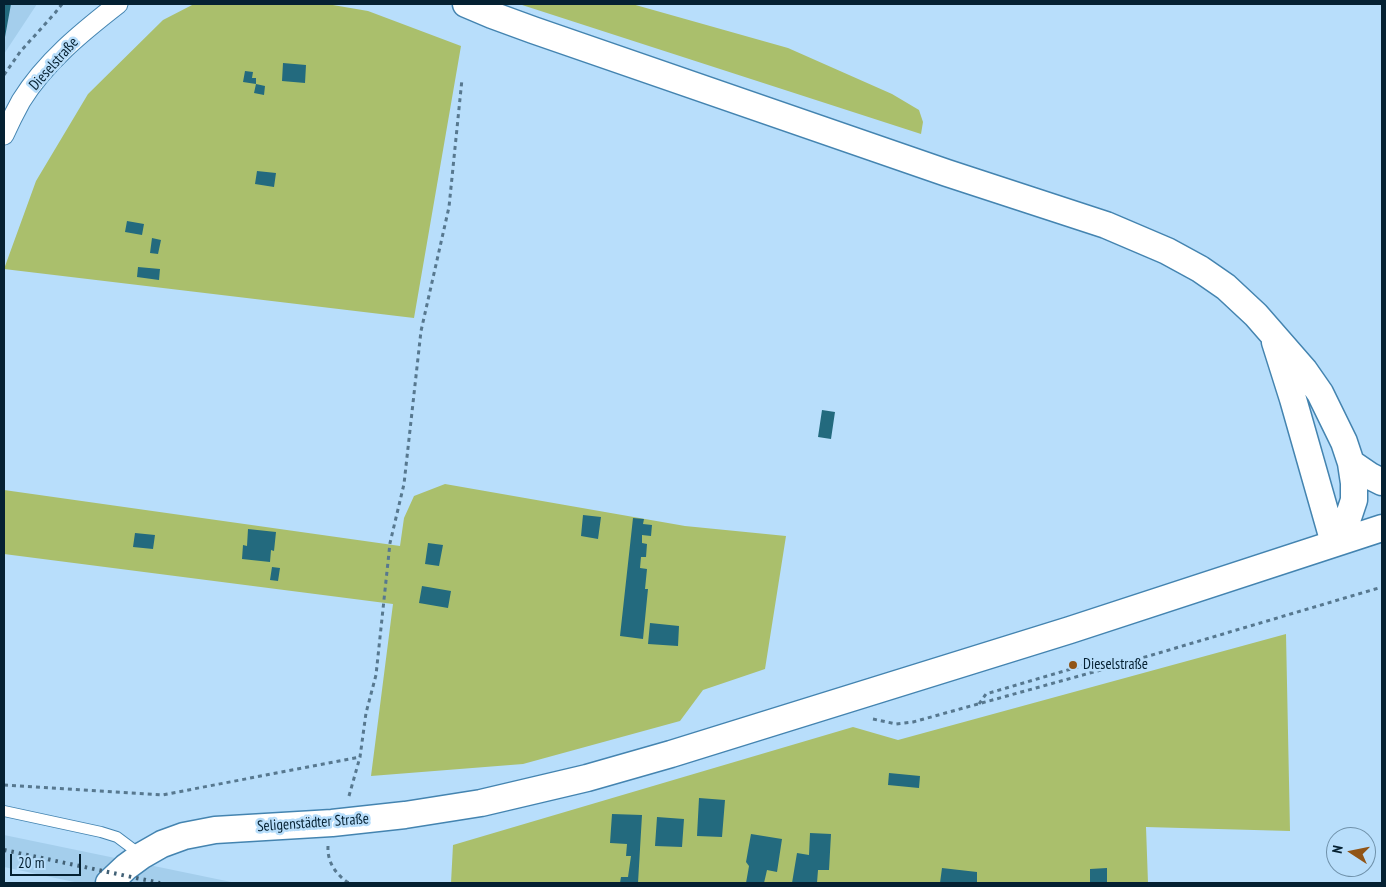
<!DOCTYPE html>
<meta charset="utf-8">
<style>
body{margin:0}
#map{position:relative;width:1386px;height:887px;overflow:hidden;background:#b8defb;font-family:"PT Sans Narrow",sans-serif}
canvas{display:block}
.frame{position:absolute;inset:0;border:5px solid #052132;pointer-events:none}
.north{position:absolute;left:1326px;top:827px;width:50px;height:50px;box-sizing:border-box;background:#b8defb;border:1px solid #7092ab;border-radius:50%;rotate:281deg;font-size:14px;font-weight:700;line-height:20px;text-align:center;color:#052132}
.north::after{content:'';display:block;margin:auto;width:18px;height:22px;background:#915517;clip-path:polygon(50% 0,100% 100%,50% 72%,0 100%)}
.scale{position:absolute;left:10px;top:854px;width:71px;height:22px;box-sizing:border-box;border:2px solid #052132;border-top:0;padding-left:6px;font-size:15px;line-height:18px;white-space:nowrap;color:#052132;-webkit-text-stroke:4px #b8defb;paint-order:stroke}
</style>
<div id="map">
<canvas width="1386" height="887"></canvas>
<div class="frame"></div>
<div class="north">N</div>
<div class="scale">20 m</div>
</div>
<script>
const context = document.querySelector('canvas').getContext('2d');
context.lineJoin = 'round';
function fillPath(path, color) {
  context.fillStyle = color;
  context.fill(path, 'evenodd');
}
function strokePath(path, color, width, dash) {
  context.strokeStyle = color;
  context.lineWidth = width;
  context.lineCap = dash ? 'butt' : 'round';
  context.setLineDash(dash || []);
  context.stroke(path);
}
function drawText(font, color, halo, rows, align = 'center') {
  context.font = font + ' "PT Sans Narrow",sans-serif';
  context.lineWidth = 5;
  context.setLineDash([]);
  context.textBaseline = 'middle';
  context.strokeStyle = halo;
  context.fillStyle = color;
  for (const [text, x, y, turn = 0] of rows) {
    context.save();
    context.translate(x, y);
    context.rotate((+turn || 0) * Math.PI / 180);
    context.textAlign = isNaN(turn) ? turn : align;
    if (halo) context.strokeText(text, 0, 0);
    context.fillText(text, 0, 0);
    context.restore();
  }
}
const built = new Path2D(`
 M 4,4 L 37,4 L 4,54 Z
 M 4,835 L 236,883 L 79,883 L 4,867 Z`);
const green = new Path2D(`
 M 194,4 L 327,4 L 368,11 L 461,46 L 414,318 L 4,269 L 36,181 L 88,94 L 163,20 Z
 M 519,4 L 632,4 L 788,48 L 892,94 L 919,110 L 923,122 L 921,134 Z
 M 445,484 L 685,526 L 786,536 L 765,669 L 703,690 L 680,721 L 523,764 L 371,776 L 393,604 L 4,554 L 4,490 L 400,546 L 404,518 L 414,496 Z
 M 1286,634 L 1290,831 L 1146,827 L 1148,883 L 451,883 L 453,845 L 853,727 L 898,740 Z`);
const building = new Path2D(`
 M 4,4 L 11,4 L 5,37 L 4,36 Z
 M 283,63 L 306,65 L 305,83 L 282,81 Z
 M 245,71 L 253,72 L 252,78 L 256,78 L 256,84 L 243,82 Z
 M 256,84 L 265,86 L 264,95 L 254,93 Z
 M 257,171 L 276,173 L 274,187 L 255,184 Z
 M 127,221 L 144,224 L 142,235 L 125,232 Z
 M 152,238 L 161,240 L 158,254 L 150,253 Z
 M 138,267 L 160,269 L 159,280 L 137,277 Z
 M 822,410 L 835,412 L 831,439 L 818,437 Z
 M 583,515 L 601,517 L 598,539 L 581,536 Z
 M 633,518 L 644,519 L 643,524 L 652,525 L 651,536 L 642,535 L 642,543 L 647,544 L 646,557 L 641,557 L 640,568 L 647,569 L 645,589 L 648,589 L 643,639 L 620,636 Z
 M 248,529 L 276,532 L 274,551 L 271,550 L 270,562 L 242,559 L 243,545 L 247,546 Z
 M 135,533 L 155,535 L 153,549 L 133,547 Z
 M 428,543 L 443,545 L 439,566 L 425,564 Z
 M 272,567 L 280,568 L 278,581 L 270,580 Z
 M 422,586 L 451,591 L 448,608 L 419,603 Z
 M 650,623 L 679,626 L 678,646 L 648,644 Z
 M 889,773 L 920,776 L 919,788 L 888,785 Z
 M 699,798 L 725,800 L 722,837 L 697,836 Z
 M 612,814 L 642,815 L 638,883 L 620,883 L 621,877 L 628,877 L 631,856 L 626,856 L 627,844 L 610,843 Z
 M 657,817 L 684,819 L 682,847 L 655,846 Z
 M 810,833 L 831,834 L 829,870 L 818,870 L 817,883 L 792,883 L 797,853 L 809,855 Z
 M 751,834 L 782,839 L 777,872 L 767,870 L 764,883 L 746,883 L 749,866 L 746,862 Z
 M 942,868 L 977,872 L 977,883 L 940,883 Z
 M 1107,868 L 1107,883 L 1090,883 L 1090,869 Z`);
const path = new Path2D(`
 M 4,75 L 20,52 L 55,13 L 62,4
 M 979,704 L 986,694 L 1088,664 L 1107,668
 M 873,719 L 896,724 L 913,722 L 1108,668 L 1382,587
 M 4,785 L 162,795 L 360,757
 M 349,796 L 360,757 L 366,713 L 376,675 L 390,543 L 404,484 L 421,331 L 449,207 L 462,79
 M 328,846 C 327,862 336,875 349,883`);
const lane = new Path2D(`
 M 4,811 L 101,832 L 117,837 L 141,855`);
const street = new Path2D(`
 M 4,135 C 9,124 15,112 21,101 C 45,62 82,32 118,4`);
const secondary = new Path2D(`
 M 466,4 L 492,15 L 533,30 L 947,173 L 1106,225 L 1167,251 L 1200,269 L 1226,287 L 1256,315 L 1304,370 L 1320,393 L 1344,442 L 1351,463 L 1354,483 L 1354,500 L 1349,515 L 1334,543
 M 1275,342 L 1293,399 L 1334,543
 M 1351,463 L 1370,476 L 1382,482
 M 109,883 L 126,867 L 141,856 L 162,844 L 184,836 L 215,830 L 332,823 L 405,815 L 481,803 L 587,778 L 671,754 L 1070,630 L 1382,528`);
const rail = new Path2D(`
 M 4,850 L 160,883`);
const markers = [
 [1073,665,5,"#915517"]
];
const streetNames = [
 ["Dieselstraße",54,64,-48],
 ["Seligenstädter Straße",313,823,-4]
];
const poiNames = [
 ["Dieselstraße",1083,665]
];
fillPath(built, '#a4ceec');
fillPath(green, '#aabf6c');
fillPath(building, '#236a7e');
strokePath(lane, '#4484b0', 12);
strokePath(street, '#4484b0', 21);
strokePath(secondary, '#4484b0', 29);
strokePath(path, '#57788f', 3, [4, 4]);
strokePath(lane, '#fff', 10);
strokePath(street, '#fff', 19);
strokePath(secondary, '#fff', 26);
strokePath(rail, '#426176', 4, [2.5, 5]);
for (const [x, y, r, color] of markers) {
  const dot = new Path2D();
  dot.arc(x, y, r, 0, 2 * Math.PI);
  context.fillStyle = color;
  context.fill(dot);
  strokePath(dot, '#b8defb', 2);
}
drawText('15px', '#052132', '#b8defb', streetNames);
drawText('15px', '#052132', '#b8defb', poiNames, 'left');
</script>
